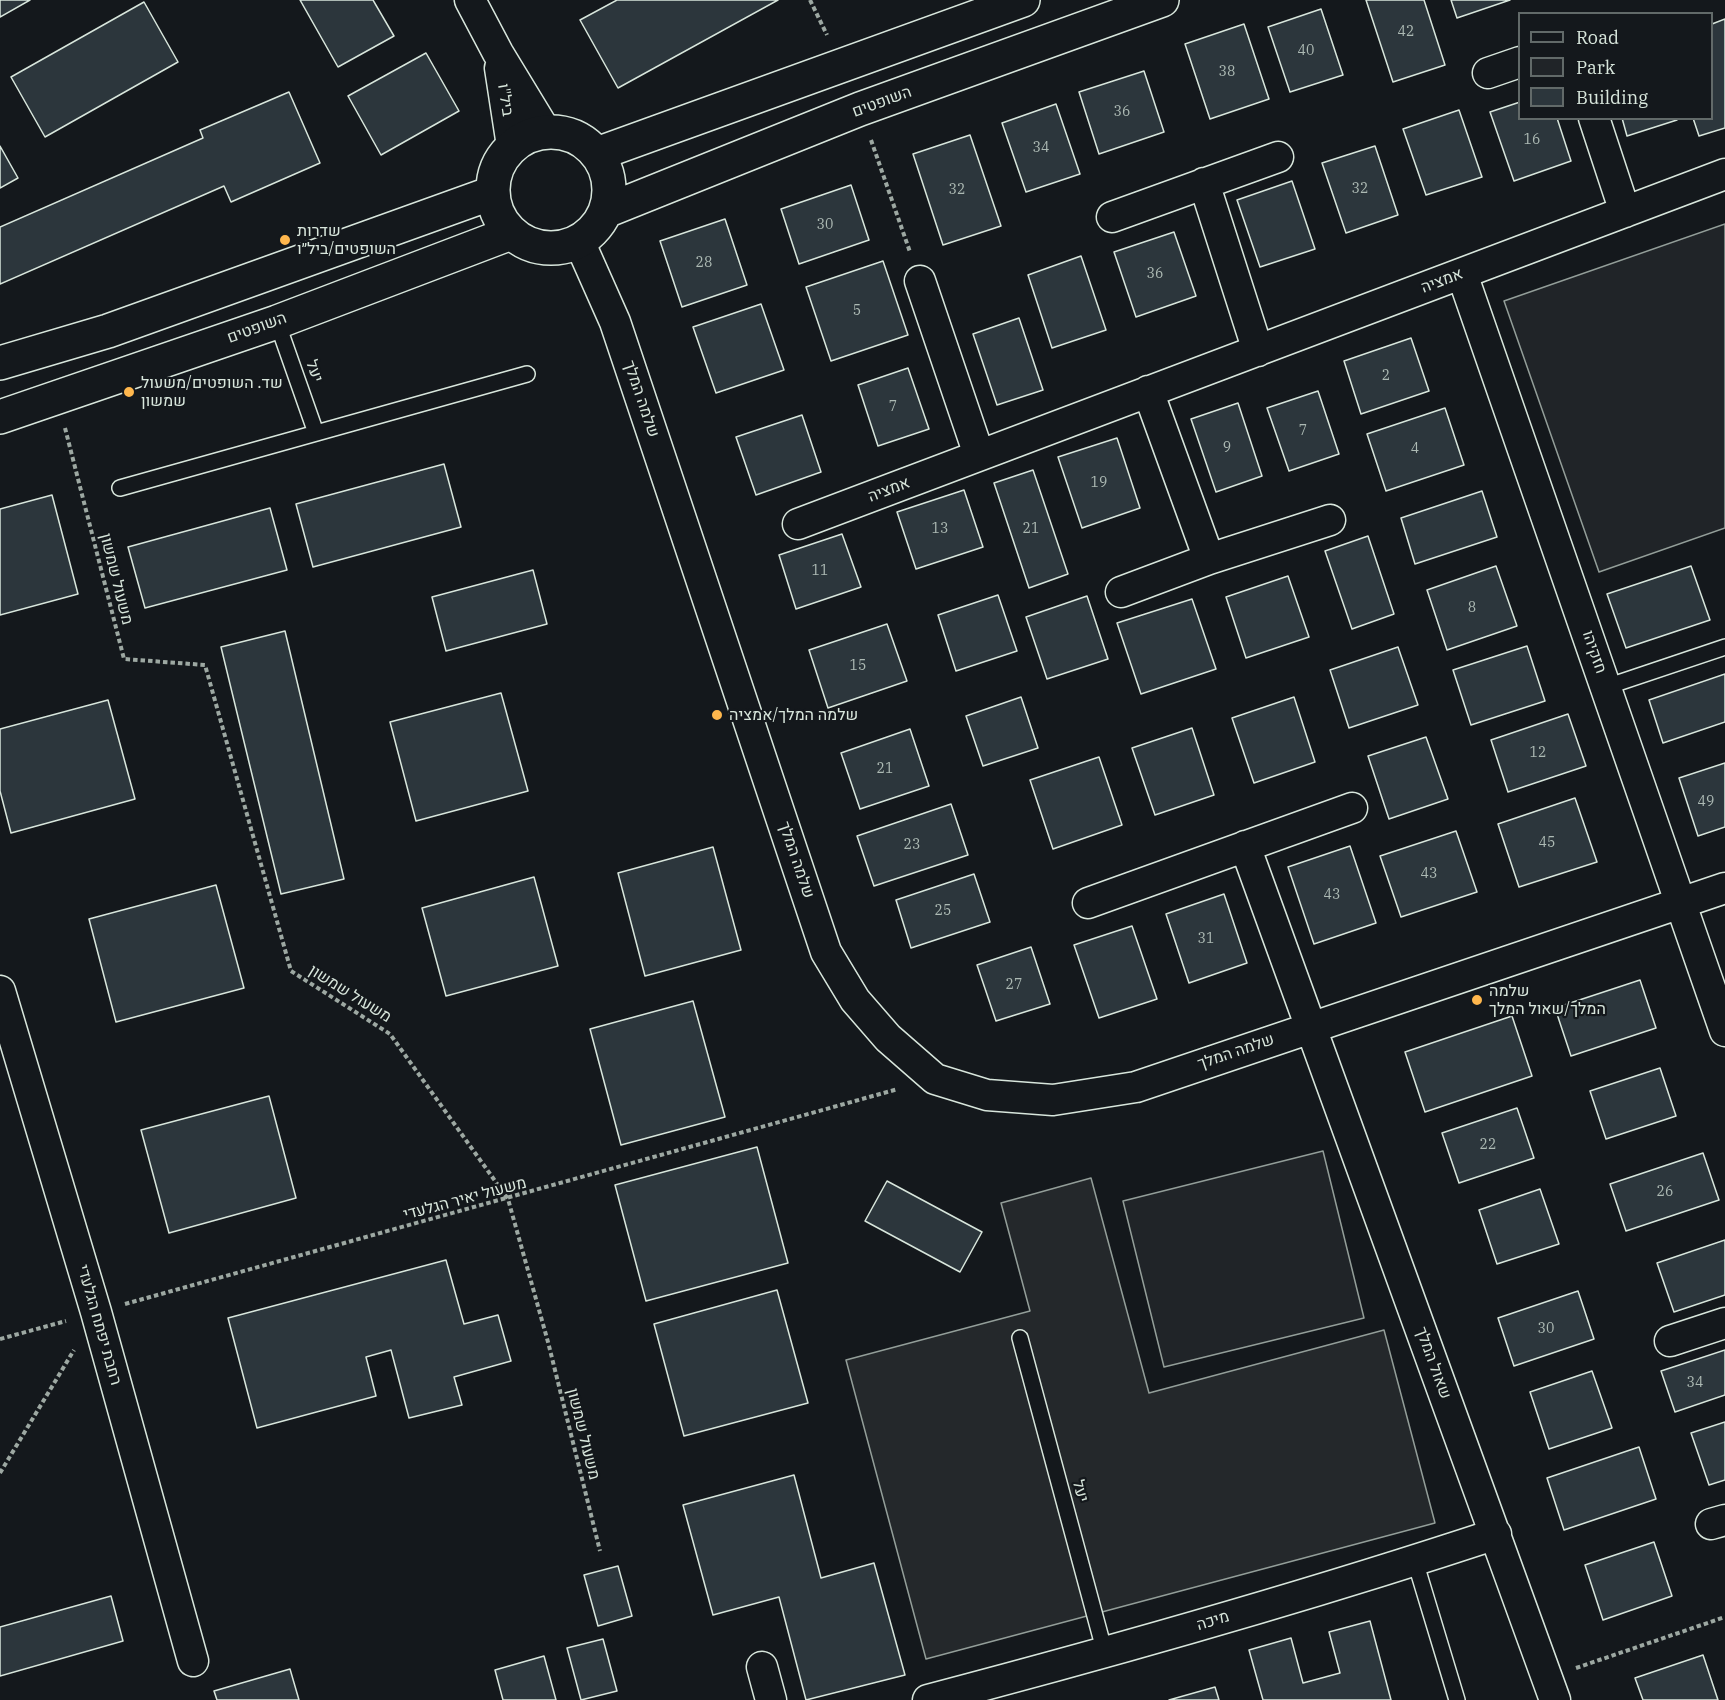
<!DOCTYPE html>
<meta charset="utf-8">
<style>
body{margin:0}
#map{position:relative;width:1725px;height:1700px;overflow:hidden;background:#14181c;font-family:"IBM Plex Serif",serif}
canvas{display:block}
.legend{position:absolute;left:1518px;top:12px;width:195px;height:108px;box-sizing:border-box;background:#14181c;border:2px solid #626a69;margin:0;padding:8px 10px;list-style:none;font-size:18px;color:#d8e6dc}
.legend li{display:flex;align-items:center;gap:12px;height:30px}
.legend b{width:30px;border:2px solid #626a69}
</style>
<div id="map">
<canvas width="1725" height="1700"></canvas>
<ul class="legend">
<li><b style="height:8px;background:#14181c"></b>Road</li>
<li><b style="height:16px;background:#202428"></b>Park</li>
<li><b style="height:16px;background:#2c363c"></b>Building</li>
</ul>
</div>
<script>
const context = document.querySelector('canvas').getContext('2d');
context.lineJoin = 'round';
function fillPath(path, color) {
  context.fillStyle = color;
  context.fill(path, 'evenodd');
}
function strokePath(path, color, width, dash) {
  context.strokeStyle = color;
  context.lineWidth = width;
  context.lineCap = dash ? 'butt' : 'round';
  context.setLineDash(dash || []);
  context.stroke(path);
}
function drawText(font, color, halo, rows, align = 'center') {
  context.font = font + ' "IBM Plex Serif",Heebo,serif';
  context.lineWidth = 4.5;
  context.setLineDash([]);
  context.textBaseline = 'middle';
  context.strokeStyle = halo;
  context.fillStyle = color;
  for (const [text, x, y, turn = 0] of rows) {
    context.save();
    context.translate(x, y);
    context.rotate((+turn || 0) * Math.PI / 180);
    context.textAlign = isNaN(turn) ? turn : align;
    if (halo) context.strokeText(text, 0, 0);
    context.fillText(text, 0, 0);
    context.restore();
  }
}
const green = new Path2D(`
 M 1725,224 L 1725,528 L 1599,572 L 1504,301 Z
 M 1323,1151 L 1364,1318 L 1164,1367 L 1123,1201 Z`);
const parking = new Path2D(`
 M 1091,1178 L 1149,1393 L 1384,1330 L 1435,1523 L 926,1659 L 846,1360 L 1030,1311 L 1001,1203 Z`);
const building = new Path2D(`
 M 0,0 L 30,0 L 0,17 Z
 M 300,0 L 373,0 L 394,36 L 338,67 Z
 M 617,0 L 778,0 L 618,88 L 580,20 Z
 M 1366,0 L 1424,0 L 1445,65 L 1393,82 Z
 M 1451,0 L 1510,0 L 1457,18 Z
 M 144,2 L 178,62 L 45,137 L 11,77 Z
 M 1321,9 L 1343,75 L 1290,92 L 1268,27 Z
 M 1725,19 L 1725,128 L 1699,136 L 1693,118 L 1712,118 L 1712,24 Z
 M 1244,24 L 1269,99 L 1210,119 L 1185,44 Z
 M 426,53 L 459,111 L 381,155 L 348,96 Z
 M 1144,71 L 1164,132 L 1099,154 L 1079,92 Z
 M 289,92 L 320,163 L 231,202 L 224,186 L 0,284 L 0,227 L 203,138 L 200,130 Z
 M 1520,102 L 1520,118 L 1557,118 L 1571,161 L 1514,181 L 1490,112 Z
 M 1056,104 L 1080,174 L 1026,192 L 1002,123 Z
 M 1459,110 L 1482,177 L 1426,195 L 1403,129 Z
 M 1622,118 L 1676,118 L 1677,120 L 1627,136 Z
 M 970,135 L 1001,226 L 943,245 L 913,154 Z
 M 0,146 L 18,178 L 0,188 Z
 M 1375,146 L 1398,215 L 1346,233 L 1322,163 Z
 M 1292,181 L 1315,249 L 1260,267 L 1237,200 Z
 M 851,185 L 869,240 L 799,264 L 781,209 Z
 M 725,219 L 747,285 L 682,307 L 660,241 Z
 M 1174,232 L 1196,296 L 1136,317 L 1114,252 Z
 M 1081,256 L 1106,330 L 1052,348 L 1028,275 Z
 M 883,261 L 908,335 L 831,361 L 806,287 Z
 M 761,304 L 784,370 L 716,393 L 693,327 Z
 M 1019,318 L 1043,390 L 997,405 L 973,334 Z
 M 1411,338 L 1429,391 L 1361,414 L 1344,361 Z
 M 908,368 L 929,429 L 878,446 L 858,385 Z
 M 1318,391 L 1339,454 L 1289,471 L 1267,408 Z
 M 1238,403 L 1262,476 L 1216,492 L 1191,419 Z
 M 1445,408 L 1464,465 L 1386,491 L 1367,434 Z
 M 802,415 L 821,472 L 756,495 L 736,437 Z
 M 1117,438 L 1140,508 L 1082,528 L 1058,457 Z
 M 444,464 L 461,527 L 313,567 L 296,504 Z
 M 1033,470 L 1068,574 L 1029,588 L 994,483 Z
 M 964,490 L 983,547 L 916,569 L 897,512 Z
 M 1482,491 L 1497,537 L 1415,564 L 1401,518 Z
 M 52,495 L 78,594 L 0,615 L 0,509 Z
 M 270,508 L 287,570 L 145,608 L 128,547 Z
 M 842,534 L 861,587 L 796,609 L 779,555 Z
 M 1368,536 L 1394,614 L 1352,629 L 1325,551 Z
 M 1496,566 L 1517,626 L 1447,650 L 1427,590 Z
 M 1691,566 L 1710,620 L 1626,648 L 1607,594 Z
 M 533,570 L 547,624 L 446,651 L 432,597 Z
 M 1288,576 L 1309,637 L 1246,658 L 1226,597 Z
 M 998,595 L 1017,651 L 956,671 L 938,615 Z
 M 1087,596 L 1108,659 L 1047,679 L 1026,617 Z
 M 1192,599 L 1216,669 L 1141,694 L 1117,623 Z
 M 887,624 L 907,681 L 828,708 L 809,650 Z
 M 285,631 L 344,879 L 281,894 L 221,647 Z
 M 1527,646 L 1545,701 L 1471,725 L 1453,670 Z
 M 1398,647 L 1418,705 L 1349,728 L 1330,670 Z
 M 1725,674 L 1725,722 L 1663,743 L 1649,700 Z
 M 501,693 L 528,791 L 416,821 L 390,722 Z
 M 1021,697 L 1038,748 L 983,766 L 966,716 Z
 M 1294,697 L 1315,762 L 1254,783 L 1232,718 Z
 M 108,700 L 135,799 L 11,833 L 0,791 L 0,729 Z
 M 1568,714 L 1586,766 L 1508,792 L 1491,740 Z
 M 1192,728 L 1214,795 L 1155,815 L 1132,748 Z
 M 910,729 L 929,786 L 860,809 L 841,753 Z
 M 1426,737 L 1448,799 L 1389,819 L 1368,756 Z
 M 1099,757 L 1122,825 L 1053,849 L 1030,780 Z
 M 1725,763 L 1725,827 L 1698,836 L 1679,778 Z
 M 1575,798 L 1597,862 L 1519,887 L 1498,824 Z
 M 951,804 L 968,855 L 874,886 L 857,836 Z
 M 1456,831 L 1477,892 L 1401,917 L 1380,856 Z
 M 1350,846 L 1376,923 L 1314,944 L 1288,867 Z
 M 713,847 L 741,950 L 645,976 L 618,873 Z
 M 974,874 L 990,922 L 911,948 L 896,900 Z
 M 534,877 L 558,966 L 446,996 L 422,908 Z
 M 216,885 L 244,988 L 116,1022 L 89,919 Z
 M 1224,894 L 1247,963 L 1189,983 L 1166,914 Z
 M 1132,926 L 1157,999 L 1099,1018 L 1074,945 Z
 M 1031,947 L 1050,1004 L 996,1021 L 977,965 Z
 M 1640,980 L 1656,1028 L 1571,1056 L 1555,1008 Z
 M 693,1001 L 725,1117 L 621,1145 L 590,1029 Z
 M 1512,1016 L 1532,1076 L 1425,1112 L 1405,1052 Z
 M 1660,1068 L 1676,1116 L 1606,1139 L 1590,1091 Z
 M 269,1096 L 296,1198 L 169,1233 L 141,1130 Z
 M 1517,1108 L 1534,1158 L 1459,1183 L 1442,1133 Z
 M 757,1147 L 788,1263 L 646,1301 L 615,1185 Z
 M 1703,1153 L 1719,1200 L 1626,1231 L 1610,1184 Z
 M 887,1181 L 982,1232 L 960,1272 L 865,1221 Z
 M 1540,1189 L 1559,1244 L 1497,1264 L 1479,1210 Z
 M 1725,1240 L 1725,1295 L 1674,1312 L 1657,1263 Z
 M 446,1260 L 464,1324 L 498,1315 L 511,1361 L 454,1377 L 462,1405 L 409,1418 L 391,1350 L 366,1357 L 376,1396 L 257,1428 L 228,1318 Z
 M 777,1290 L 808,1403 L 684,1436 L 654,1324 Z
 M 1578,1291 L 1594,1339 L 1514,1366 L 1498,1318 Z
 M 1725,1350 L 1725,1395 L 1675,1412 L 1661,1371 Z
 M 1592,1371 L 1612,1428 L 1549,1449 L 1530,1392 Z
 M 1725,1422 L 1725,1480 L 1709,1485 L 1691,1433 Z
 M 1639,1447 L 1656,1499 L 1564,1530 L 1547,1478 Z
 M 794,1475 L 821,1578 L 874,1563 L 905,1675 L 806,1700 L 779,1597 L 713,1615 L 683,1505 Z
 M 1654,1542 L 1672,1596 L 1603,1620 L 1585,1565 Z
 M 618,1566 L 632,1616 L 598,1626 L 584,1575 Z
 M 111,1596 L 123,1641 L 0,1676 L 0,1627 Z
 M 1370,1621 L 1391,1700 L 1263,1700 L 1249,1650 L 1291,1638 L 1303,1683 L 1340,1673 L 1329,1632 Z
 M 603,1639 L 617,1691 L 581,1700 L 567,1648 Z
 M 1703,1655 L 1718,1700 L 1643,1700 L 1635,1678 Z
 M 544,1656 L 556,1700 L 503,1700 L 495,1670 Z
 M 290,1669 L 299,1700 L 217,1700 L 214,1691 Z
 M 1215,1687 L 1219,1700 L 1169,1700 Z`);
const path = new Path2D(`
 M 810,0 L 827,35
 M 871,140 L 910,252
 M 65,428 L 124,659 L 205,665 L 291,971 L 390,1034 L 508,1199 L 548,1342 L 600,1551
 M 125,1304 L 898,1089
 M 0,1339 L 66,1321
 M 0,1473 L 74,1350
 M 1576,1668 L 1725,1617`);
const service = new Path2D(`
 M 277,322 L 316,433
 M 120,488 L 527,374
 M 1606,687 L 1725,647
 M 1020,1338 L 1105,1653
 M 1415,1561 L 1457,1700`);
const minor = new Path2D(`
 M 470,0 L 498,53 L 546,132
 M 500,68 L 512,146
 M 1488,73 L 1520,62
 M 1594,118 L 1625,212
 M 1204,183 L 1258,351
 M 1112,217 L 1278,157
 M 579,241 L 615,322 L 826,952 L 855,1000 L 888,1038 L 935,1079 L 987,1095 L 1053,1100 L 1136,1087 L 1725,888
 M 1462,274 L 1725,1031
 M 920,281 L 979,455
 M 1148,391 L 1209,559
 M 798,524 L 1725,174
 M 1121,592 L 1209,559 L 1330,520
 M 1245,846 L 1555,1700
 M 1088,903 L 1352,808
 M 0,991 L 96,1312 L 193,1661
 M 1670,1341 L 1725,1323
 M 1711,1524 L 1725,1520
 M 762,1667 L 771,1700
 M 928,1700 C 1118,1650 1308,1596 1496,1534`);
const tertiary = new Path2D(`
 M493 190a58 58 0 1 1 116 0a58 58 0 1 1-116 0Z
 M 597,154 L 1023,0
 M 606,211 L 860,109 L 1162,0
 M 0,363 L 108,331 L 492,193
 M 0,417 L 277,322 L 511,233`);
const markers = [
 [285,240,6,"#ffb74d"],
 [129,392,6,"#ffb74d"],
 [717,715,6,"#ffb74d"],
 [1477,1000,6,"#ffb74d"]
];
const numberNames = [
 ["42",1406,32],
 ["40",1306,51],
 ["38",1227,72],
 ["36",1122,112],
 ["16",1532,140],
 ["34",1041,148],
 ["32",1360,189],
 ["32",957,190],
 ["30",825,225],
 ["28",704,263],
 ["36",1155,274],
 ["5",857,311],
 ["2",1386,376],
 ["7",893,407],
 ["7",1303,431],
 ["9",1227,448],
 ["4",1415,449],
 ["19",1099,483],
 ["13",940,529],
 ["21",1031,529],
 ["11",820,571],
 ["8",1472,608],
 ["15",858,666],
 ["12",1538,753],
 ["21",885,769],
 ["49",1706,802],
 ["45",1547,843],
 ["23",912,845],
 ["43",1429,874],
 ["43",1332,895],
 ["25",943,911],
 ["31",1206,939],
 ["27",1014,985],
 ["22",1488,1145],
 ["26",1665,1192],
 ["30",1546,1329],
 ["34",1695,1383]
];
const streetNames = [
 ["ביל\"ו",505,100,81],
 ["השופטים",882,102,-20],
 ["אמציה",1442,281,-21],
 ["השופטים",257,328,-20],
 ["יעל",314,371,71],
 ["שלמה המלך",641,399,71],
 ["אמציה",889,490,-21],
 ["משעול שמשון",116,579,76],
 ["חזקיהו",1594,652,71],
 ["שלמה המלך",796,860,71],
 ["משעול שמשון",350,994,32],
 ["שלמה המלך",1236,1052,-19],
 ["משעול יאיר הגלעדי",465,1199,-15],
 ["רחבת יפתח הגלעדי",99,1325,74],
 ["שאול המלך",1433,1363,70],
 ["משעול שמשון",583,1434,76],
 ["יעל",1080,1491,75],
 ["מיכה",1213,1621,-17]
];
const poiNames = [
 ["שדרות",297,231],
 ["השופטים/ביל״ו",297,249],
 ["שד. השופטים/משעול",141,383],
 ["שמשון",141,401],
 ["שלמה המלך/אמציה",729,715],
 ["שלמה",1489,991],
 ["המלך/שאול המלך",1489,1009]
];
fillPath(green, '#202428');
strokePath(green, '#939e99', 1.5);
fillPath(parking, '#24282b');
strokePath(parking, '#939e99', 1.5);
fillPath(building, '#2c363c');
strokePath(building, '#d8e6dc', 1.5);
strokePath(service, '#d8e6dc', 18);
strokePath(minor, '#d8e6dc', 33);
strokePath(tertiary, '#d8e6dc', 36);
strokePath(path, '#9da8a2', 4, [4.5, 3]);
strokePath(service, '#14181c', 15);
strokePath(minor, '#14181c', 30);
strokePath(tertiary, '#14181c', 33);
for (const [x, y, r, color] of markers) {
  const dot = new Path2D();
  dot.arc(x, y, r, 0, 2 * Math.PI);
  context.fillStyle = color;
  context.fill(dot);
  strokePath(dot, '#14181c', 2);
}
drawText('14px', '#adbab4', null, numberNames);
drawText('16px', '#d8e6dc', '#14181c', streetNames);
drawText('16px', '#d8e6dc', '#14181c', poiNames, 'left');
</script>
